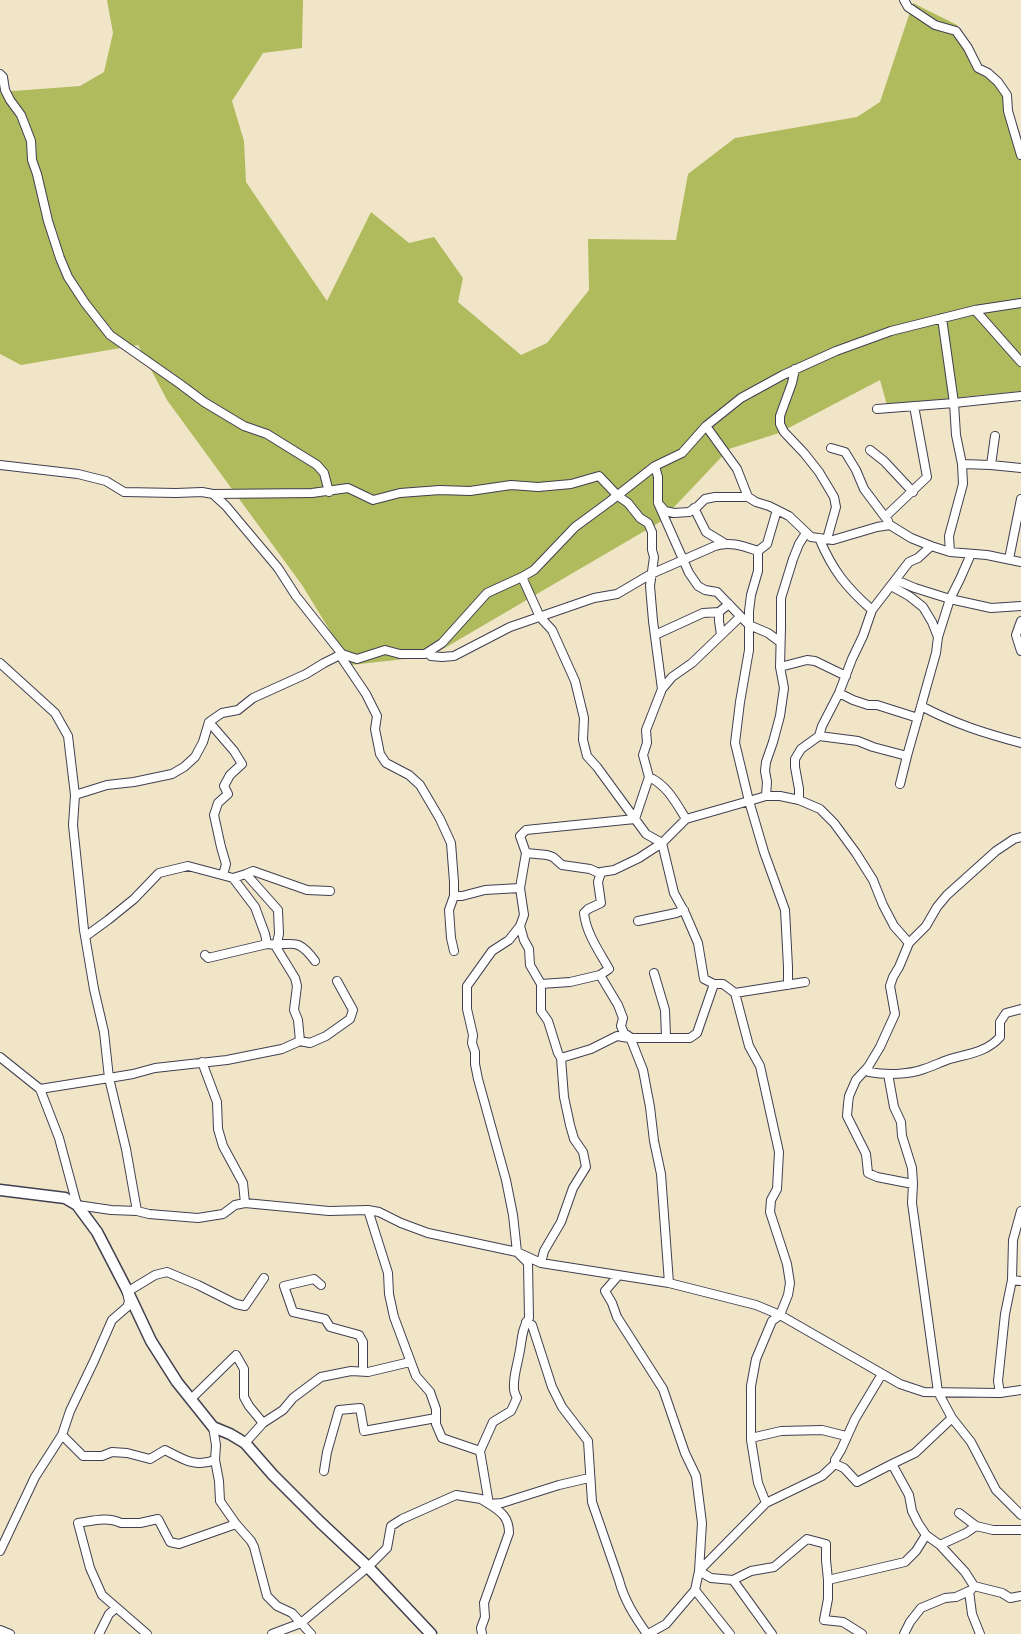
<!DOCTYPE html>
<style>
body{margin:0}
canvas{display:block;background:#f1e5c7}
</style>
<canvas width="1021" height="1634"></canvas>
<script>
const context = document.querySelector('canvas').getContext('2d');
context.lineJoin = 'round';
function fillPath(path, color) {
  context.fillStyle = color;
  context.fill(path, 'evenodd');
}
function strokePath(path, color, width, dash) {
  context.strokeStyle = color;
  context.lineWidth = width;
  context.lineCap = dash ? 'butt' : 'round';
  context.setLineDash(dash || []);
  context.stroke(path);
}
const green = new Path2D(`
 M 107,0 L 303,0 L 302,48 L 263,53 L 232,101 L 244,141 L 246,182 L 327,301 L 371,212 L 409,243 L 434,237 L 463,278 L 458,302 L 521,355 L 547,343 L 589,290 L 588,239 L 676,240 L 688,174 L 735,138 L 857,117 L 880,102 L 913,3 L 957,25 L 979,61 L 1004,93 L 1021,142 L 1021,391 L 887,405 L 880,380 L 779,433 L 729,449 L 660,522 L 431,656 L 351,665 L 302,585 L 167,400 L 138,345 L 21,365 L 0,354 L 0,92 L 80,86 L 104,72 L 113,33 Z`);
const street = new Path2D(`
 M 904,0 L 908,7 L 935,25 L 956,31 L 968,48 L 978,68 L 988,73 L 998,82 L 1007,95 L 1008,111 L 1021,155
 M 0,74 L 3,77 L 5,90 L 10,100 L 21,115 L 31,141 L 32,160 L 37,174 L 48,221 L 60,258 L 68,277 L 85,303 L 110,335 L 180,384 L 204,402 L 244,426 L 267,434 L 317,465 L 324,473 L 329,492
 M 975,310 L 1021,362
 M 942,318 L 954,403 L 956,435 L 962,464 L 963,484 L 949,536 L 950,552
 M 795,369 L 792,383 L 780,416 L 780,424 L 784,432 L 804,453 L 819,472 L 834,497 L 836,507 L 827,539
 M 877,409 L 954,403 L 1021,396
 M 706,426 L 737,469 L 748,497
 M 831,448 L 845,452 L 856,470 L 864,489 L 888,521
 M 870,450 L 884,461 L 913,492
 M 962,464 L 991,465 L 1021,468
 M 0,465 L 78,474 L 106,481 L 124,492 L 176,493 L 202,492 L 213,494 L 226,506 L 278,568 L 296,596 L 342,654 L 341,657 L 366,694 L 377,716 L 375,729 L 380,754 L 386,763 L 409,775 L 420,785 L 440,819 L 451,843 L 454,882 L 454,896 L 449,910 L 451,938 L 454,951
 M 991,465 L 995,436
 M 655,466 L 658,477 L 658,503 L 689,573 L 698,586 L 705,590 L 717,592 L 749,625 L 768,633 L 780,642
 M 213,494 L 312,493 L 348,488 L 373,500 L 400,493 L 440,490 L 470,491 L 511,485 L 538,487 L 571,484 L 599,476 L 618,496 L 628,503 L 640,518 L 648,523 L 652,532 L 652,550 L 654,557 L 650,586 L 653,621 L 662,689 L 646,730 L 647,743 L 643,755 L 649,777 L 635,819 L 526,830 L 520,836 L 526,853 L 520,888 L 524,915 L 520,926 L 524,940 L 529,949 L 530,965 L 541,984 L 541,1011 L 548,1021 L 558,1053 L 561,1058
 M 658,503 L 665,511 L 674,513 L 689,512 L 697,507 L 705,499 L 715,497 L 748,497 L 756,502 L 769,506 L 789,516 L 811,537 L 833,540 L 877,527 L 890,525 L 911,538 L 931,546
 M 694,508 L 706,532 L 724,543
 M 885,517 L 927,477 L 914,406
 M 819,538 C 833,571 846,587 872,610
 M 758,551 L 767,544 L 777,510
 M 1009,559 L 1021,499
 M 522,577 L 540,617 L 552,630 L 575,681 L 584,718 L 583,740 L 587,756 L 597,767 L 646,834 L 662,843 L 674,893 L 685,913 L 698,943 L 704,979 L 714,984 L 723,984 L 735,993 L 749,1046 L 760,1066 L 779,1152 L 777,1189 L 771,1200 L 770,1212 L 787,1264 L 790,1283 L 788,1295 L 780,1315 L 772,1321 L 756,1359 L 751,1386 L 751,1440 L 758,1483 L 766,1503
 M 896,580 L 915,588 L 950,599 L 991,608 L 1021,606
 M 891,586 L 909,596 L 923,607 L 932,622 L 938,637 L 936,653 L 907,756
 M 1021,621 L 1016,635 L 1021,651
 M 655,635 L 703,613 L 719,612
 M 721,635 L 719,621 L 719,612 L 729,604
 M 938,637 L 950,599 L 960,579 L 971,554
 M 431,656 L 442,657 L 454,656 L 510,627 L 594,598 L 617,594 L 651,574 L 715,546 C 730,541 743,546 758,551 L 758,571 L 751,595 L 749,611 L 749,650 L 740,702 L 735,743 L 749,801 L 686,819 L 662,843 L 639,858 L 614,870 L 601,872 L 598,882 L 601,903 L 588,909 L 584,913 C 586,933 599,951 609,969 L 600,975 L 618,1005 L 623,1018 L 621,1026 L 624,1033 L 630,1037 L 643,1070 L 650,1107 L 654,1141 L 661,1174 L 669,1283
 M 0,663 L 55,713 L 68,736 L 75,795 L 73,825 L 84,930 L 94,989 L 104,1032 L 109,1078 L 133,1074 L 155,1068 L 227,1060 L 282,1049 L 300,1041 L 310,1043 L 326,1036 L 350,1019 L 353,1010 L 337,981
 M 780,667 L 807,660 L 815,661 L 846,676
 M 662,689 L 672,677 L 692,663 L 740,617
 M 839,693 L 853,700 L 868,705 L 877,705 L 918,718
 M 921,706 C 955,724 984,733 1021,743
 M 209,722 L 234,751 L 242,764 L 230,775 L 224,786 L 228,794 L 218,803 L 214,815 L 221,847 L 226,864 L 223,875
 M 819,736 L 858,741 L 873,747 L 907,756 L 900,784
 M 649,777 C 667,785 676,803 686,819
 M 75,795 L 107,785 L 134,782 L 172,774 L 184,767 L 195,757 L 203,742 L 209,722 L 222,713 L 238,710 L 253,698 L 306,674 L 324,663 L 342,654 L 357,659 L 385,650 L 400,654 L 425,654 L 442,643 L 487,593 L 522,577 L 534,570 L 575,527 L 609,502 L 655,466 L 682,453 L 706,426 L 741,398 L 783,375 L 836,351 L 891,331 L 975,310 L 1021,303
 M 766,796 L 767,782 L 765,771 L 766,762 L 773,742 L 780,716 L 784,688 L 780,667 L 781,628 L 781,598 L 793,559 L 799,544 L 806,533
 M 799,800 L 799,789 L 795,767 L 795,759 L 801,749 L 819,736 L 822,726 L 839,693 L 852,659 L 863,636 L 872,610 L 909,562 L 918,558 L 931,546 L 950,552 L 987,555 L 1021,562
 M 1021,837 L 1014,839 L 996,851 L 947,895 L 937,907 L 926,926 L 909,943 L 899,967 L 893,977 L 890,986 L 895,1014 L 880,1047 L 868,1067 L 856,1080 L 849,1096 L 848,1104 L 847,1116 L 866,1154 L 868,1173 L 877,1177 L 913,1184 L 912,1203 L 938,1392 L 952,1418 L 971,1442 L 996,1490 L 1021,1515
 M 526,853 L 547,855 L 553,857 L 562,865 L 590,869 L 601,874
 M 246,874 L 253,871 L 307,890 L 330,891
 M 233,878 L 246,874 L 278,910 L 279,934 L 276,947 L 295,978 L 297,986 L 294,1010 L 298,1020 L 300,1041
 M 454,896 L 462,896 L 485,890 L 520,888
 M 638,921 L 676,913 L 684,910
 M 86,936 L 108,920 L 134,899 L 159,873 L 188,866 L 233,878 L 255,907 L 265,934 L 267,944 C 292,947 296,935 315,961
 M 205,955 L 208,958 L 267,944
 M 654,973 L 665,1010 L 666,1037
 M 541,984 L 570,982 L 600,975
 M 788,985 L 788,967 L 785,910 L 764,852 L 749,801 L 766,796 L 780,796 L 799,800 L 820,809 L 834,823 L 856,853 L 873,880 L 883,905 L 894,926 L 909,943
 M 735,993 L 805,982
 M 0,1057 L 40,1089 L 59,1138 L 77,1205 L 111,1210 L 137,1211 L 149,1214 L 198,1218 L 223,1214 L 235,1205 L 245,1203 L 329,1211 L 368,1210 L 379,1212 L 401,1223 L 428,1233 L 517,1252 L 541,1263 L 669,1283 L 756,1305 L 780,1315 L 900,1384 L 924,1392 L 1000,1393 L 1021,1390
 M 202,1062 L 217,1102 L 218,1129 L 223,1146 L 243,1183 L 245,1203
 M 868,1067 L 869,1072 C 885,1075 908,1075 924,1069 C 933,1066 941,1062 950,1059 C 968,1054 987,1052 1000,1037 L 1000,1022 L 1006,1013 L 1021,1009
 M 888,1074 L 894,1107 L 901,1122 L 902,1136 L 912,1168 L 913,1184
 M 40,1089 L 109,1078 L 126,1149 L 137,1211
 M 368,1210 L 388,1273 L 389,1294 L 394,1317 L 416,1376 L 430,1392 L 436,1409 L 436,1424 L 442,1438 L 480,1451
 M 541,1263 L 544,1251 L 561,1222 L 573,1188 L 586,1167 L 583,1152 L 574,1139 L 570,1125 L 564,1097 L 561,1058 L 591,1049 L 617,1036 L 629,1038 L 690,1038 L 697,1033 L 714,984
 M 618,1276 L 605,1291 L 612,1303 L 617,1317 L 663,1389 L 685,1453 L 696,1476 L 702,1523 L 699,1571 L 711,1578 L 733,1580 L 751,1571 L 774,1567 L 807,1539 L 826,1544 L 826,1560 L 828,1580 L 905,1562 L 916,1551 L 926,1535
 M 1012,1280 L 1021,1281
 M 321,1285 L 314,1279 L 284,1286 L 293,1312 L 325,1319 L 330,1327 L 359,1335 L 363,1342 L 363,1370
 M 526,1322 L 532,1325 L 552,1387 L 562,1407 L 588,1441 L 592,1502 L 619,1580 C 624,1600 635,1617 647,1634
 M 1000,1393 L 998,1381 L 1005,1314 L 1012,1280 L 1013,1240 L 1021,1211
 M 191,1399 L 236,1355 L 244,1369 L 244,1397 L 249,1406 L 263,1423
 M 952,1418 L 915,1453 L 892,1464 L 909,1495 L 912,1511 L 918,1523 L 926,1535 L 940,1545 L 965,1572 L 974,1586 L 1002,1593 L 1010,1598 L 1021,1596
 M 213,1427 L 216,1445 L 215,1460 L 219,1481 L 220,1501 L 236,1524 L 251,1541 L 254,1547 L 267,1596 L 277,1606 L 292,1613 L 311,1634
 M 62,1435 L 83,1456 L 102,1456 L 112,1452 L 127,1453 L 150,1459 L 165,1450 C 183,1459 195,1468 215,1460
 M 751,1438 L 781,1431 L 822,1430 L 846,1436
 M 245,1443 L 263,1423 L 283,1410 L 293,1398 L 321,1377 L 351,1371 L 368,1372 L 410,1362
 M 835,1464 L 844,1468 L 857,1482 L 892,1464
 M 324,1471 L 327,1452 L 339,1410 L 360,1408 L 364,1431 L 436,1418
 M 959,1513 L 976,1526 L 993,1530 L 1021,1530
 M 940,1545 L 966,1533 L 976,1526
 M 0,1551 L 35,1477 L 62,1435 L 70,1411 L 94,1361 L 112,1320 L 127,1307 L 129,1302 L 127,1292 L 155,1275 L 167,1272 L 198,1285 L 236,1304 L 245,1306 L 264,1278
 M 733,1580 L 772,1634
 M 828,1580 L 828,1599 L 824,1620 L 843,1622 L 862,1634
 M 695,1590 L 730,1634
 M 971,1590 L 969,1591 L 972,1614 L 980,1634
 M 0,1630 L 10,1634
 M 99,1634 L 109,1614 L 116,1608
 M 147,1634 L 102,1595 L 90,1568 L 78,1523 C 92,1521 107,1516 121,1523 L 140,1523 L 158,1519 L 170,1542 L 179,1544 L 236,1524
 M 272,1634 L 301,1623 L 368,1567 L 387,1548 L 391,1526 L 402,1519 L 456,1495 L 481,1499 L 489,1504 L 502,1503 L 559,1485 L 589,1478
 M 482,1634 L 481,1628 L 485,1617 L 484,1603 L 509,1533 C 509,1518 502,1512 489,1504 L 480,1451 L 493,1422 L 511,1411 L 517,1398 C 516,1396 514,1392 514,1389 C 513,1377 517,1367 519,1355 C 522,1343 521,1329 529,1318 L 528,1263 L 517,1252 L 513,1215 L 506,1180 L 478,1079 L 475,1064 L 475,1052 L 472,1043 L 473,1035 L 467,1009 L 467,986 L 492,951 L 509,940 L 520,926
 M 648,1634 L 666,1624 L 695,1590 L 699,1571 L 766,1503 L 822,1476 L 835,1464 L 835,1460 L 841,1450 L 855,1419 L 882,1374
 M 904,1634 L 910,1622 L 921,1608 L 945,1598 L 956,1597 L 969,1591`);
const secondary = new Path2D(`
 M 0,1190 L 65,1198 L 77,1205 L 97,1232 L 126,1288 L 151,1341 L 177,1382 L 213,1427 L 230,1434 L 245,1443 L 273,1475 L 320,1522 L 368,1567 L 431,1634`);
fillPath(green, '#afbb5d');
strokePath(street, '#413f50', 10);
strokePath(secondary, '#413f50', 13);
strokePath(street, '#fff', 8);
strokePath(secondary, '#fff', 10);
</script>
